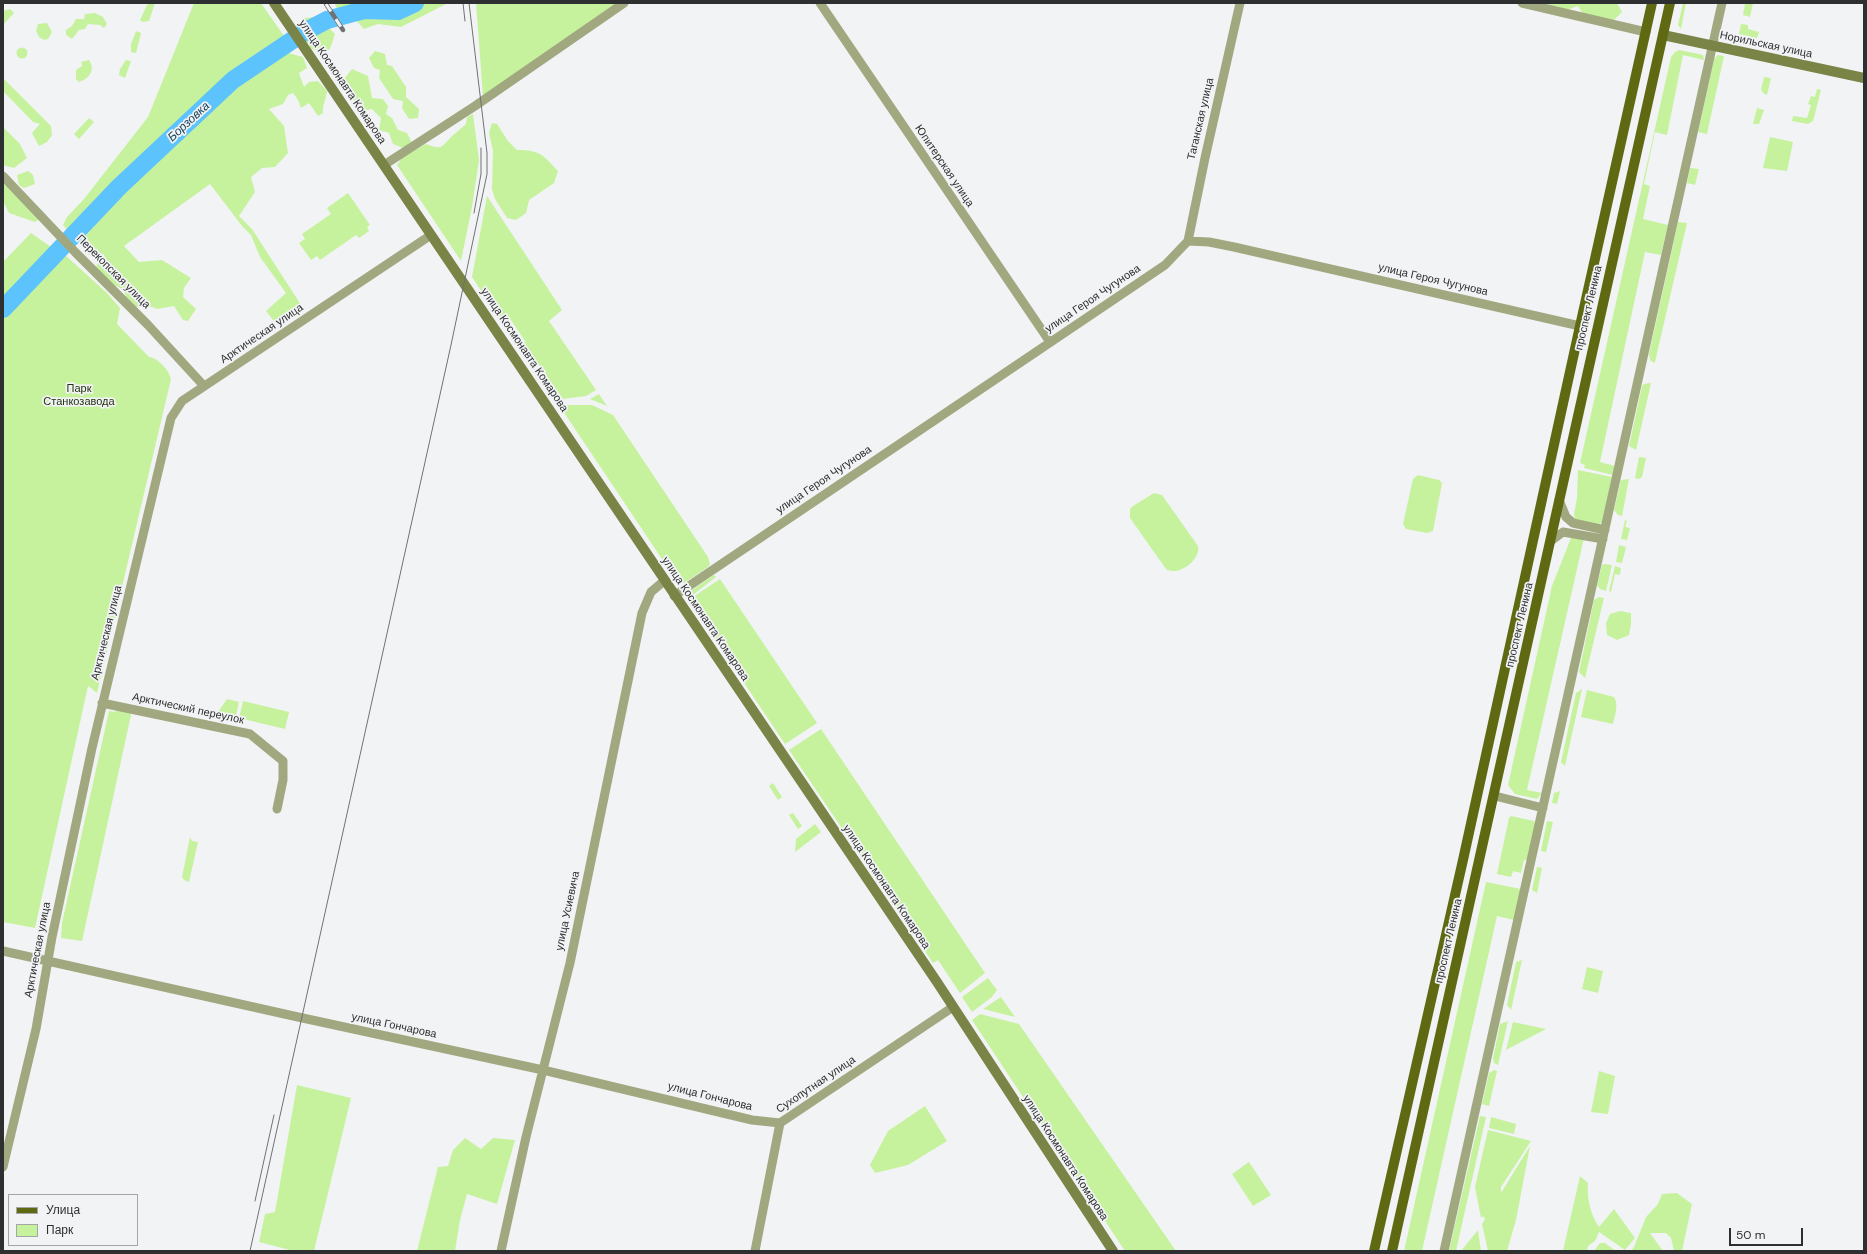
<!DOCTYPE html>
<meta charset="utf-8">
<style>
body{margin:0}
#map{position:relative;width:1867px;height:1254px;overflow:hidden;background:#f2f3f5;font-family:"DM Sans",sans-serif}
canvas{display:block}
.frame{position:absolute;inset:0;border:4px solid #2e2f30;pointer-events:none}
.legend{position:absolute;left:8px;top:1194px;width:130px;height:52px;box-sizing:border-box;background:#f2f3f5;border:1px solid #a4a5a6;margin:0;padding:5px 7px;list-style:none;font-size:12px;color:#2e2f30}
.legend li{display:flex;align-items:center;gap:8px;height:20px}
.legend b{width:20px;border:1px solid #a4a5a6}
.scale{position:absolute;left:1729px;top:1228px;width:74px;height:18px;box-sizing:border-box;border:2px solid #2e2f30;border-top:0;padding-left:5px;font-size:12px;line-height:14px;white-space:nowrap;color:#2e2f30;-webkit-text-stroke:3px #f2f3f5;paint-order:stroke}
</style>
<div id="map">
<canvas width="1867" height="1254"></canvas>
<div class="frame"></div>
<ul class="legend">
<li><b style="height:5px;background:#5f6912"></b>Улица</li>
<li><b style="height:11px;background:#c6f29e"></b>Парк</li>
</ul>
<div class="scale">50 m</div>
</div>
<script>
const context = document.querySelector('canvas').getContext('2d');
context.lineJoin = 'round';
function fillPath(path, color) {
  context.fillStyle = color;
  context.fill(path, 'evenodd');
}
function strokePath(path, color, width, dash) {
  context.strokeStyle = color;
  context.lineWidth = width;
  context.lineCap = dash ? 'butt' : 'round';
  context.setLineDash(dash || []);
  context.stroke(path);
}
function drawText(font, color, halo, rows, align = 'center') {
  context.font = font + ' "DM Sans",sans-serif';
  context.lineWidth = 3.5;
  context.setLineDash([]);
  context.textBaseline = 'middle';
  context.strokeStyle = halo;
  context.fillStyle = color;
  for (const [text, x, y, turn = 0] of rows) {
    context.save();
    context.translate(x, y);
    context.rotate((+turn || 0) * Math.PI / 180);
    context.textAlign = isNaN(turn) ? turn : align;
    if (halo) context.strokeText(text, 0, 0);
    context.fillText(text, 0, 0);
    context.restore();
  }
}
const green = new Path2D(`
 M 148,3 L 155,3 L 149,21 L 143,22 L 140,20 Z
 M 194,3 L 261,3 L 284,36 L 280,42 L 285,52 L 303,57 L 307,68 L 299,73 L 304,87 L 309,82 L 318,81 L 327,91 C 326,99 322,106 323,113 L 318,116 L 309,103 L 301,108 L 298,100 L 293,93 L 288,95 L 283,104 L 269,109 L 284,126 L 288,153 L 275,167 L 262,168 L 251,177 L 255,192 L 239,216 L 252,229 L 303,308 L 299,315 L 277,325 L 266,311 L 286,293 L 260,257 L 251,235 L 242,226 L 210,184 L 124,246 L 139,262 L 162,260 L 191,278 L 184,288 L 183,297 L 196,309 L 188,321 L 183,320 L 174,306 L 157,309 L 152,307 L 136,307 L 126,297 L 124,290 L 107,281 L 96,270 L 97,264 L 105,259 L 104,254 L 93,257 L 88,254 L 79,233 L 72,230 L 71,234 L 63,225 L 67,217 L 84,199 L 148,117 Z
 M 337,3 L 356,3 L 362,15 L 371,12 L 399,16 L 423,3 L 448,3 L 401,27 L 378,24 L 364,29 L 355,19 L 341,18 L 335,4 Z
 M 382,3 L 407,3 L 403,9 L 389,12 L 379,6 Z
 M 476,3 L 620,3 L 483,97 Z
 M 1542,3 L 1617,3 L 1622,12 L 1614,20 L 1583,14 L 1578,6 L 1567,10 Z
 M 1683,3 L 1686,3 L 1681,29 L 1678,25 Z
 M 1745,3 L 1753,3 L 1750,17 L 1743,15 Z
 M 10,9 L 14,13 L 3,25 L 3,11 Z
 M 95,13 L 103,17 L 107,24 L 104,28 L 100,25 L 88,24 L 85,29 L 79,30 L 72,39 L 66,35 L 66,30 L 72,26 L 76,19 L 84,19 L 85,14 Z
 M 318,17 L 335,34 L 330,49 L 322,53 L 310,48 L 297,28 L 304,18 Z
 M 47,23 L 52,32 L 48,39 L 44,40 L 39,37 L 36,31 L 38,24 Z
 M 1741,24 L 1748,25 L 1748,29 L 1759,32 L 1757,38 L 1739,34 Z
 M 136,31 L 141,33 L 136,53 L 131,52 L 131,44 Z
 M16.5 53a5.5 5.5 0 1 1 11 0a5.5 5.5 0 1 1-11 0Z
 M 1679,50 L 1703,55 L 1704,60 L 1683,55 L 1667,135 L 1655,132 L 1644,184 L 1650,186 L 1643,219 L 1668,225 L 1661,255 L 1645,252 L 1600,462 L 1615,466 L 1613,475 L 1584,468 L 1585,465 L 1580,463 L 1671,57 L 1675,52 Z
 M 375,51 L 385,54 L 387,65 L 392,66 L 406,87 L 406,97 L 419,109 L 418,118 L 409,119 L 402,108 L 403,101 L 393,99 L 379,78 L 380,70 L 374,68 L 369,58 Z
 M 1718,55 L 1724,56 L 1707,134 L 1698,132 L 1714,59 Z
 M 89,60 C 96,70 89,79 79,82 L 76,79 L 76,70 L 82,66 L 81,62 Z
 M 126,60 L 131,61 L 125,78 L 119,75 L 120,69 Z
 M 352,69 L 368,76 L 372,98 L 383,99 L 388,106 L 386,114 L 392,118 L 398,130 L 407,133 L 412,143 L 403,148 L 393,144 L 389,133 L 379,130 L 381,118 L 372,109 L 362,111 L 347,93 L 344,79 Z
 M 1764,77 L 1771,78 L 1767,95 L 1763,93 L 1761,89 Z
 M 4,79 L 51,126 L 52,135 L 47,142 L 39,146 L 32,133 L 40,124 L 33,122 L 3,91 Z
 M 1817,89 L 1821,90 L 1813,121 L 1808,124 L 1792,121 L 1793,116 L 1807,118 L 1811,105 L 1808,104 L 1811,96 L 1815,97 Z
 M 1757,108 L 1764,110 L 1759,124 L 1753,124 Z
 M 473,114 L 479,160 L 472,207 L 461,261 L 397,165 L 403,157 L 426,144 C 441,150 441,148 451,137 C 456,133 461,128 466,124 L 467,117 Z
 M 89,118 L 94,122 L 79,139 L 74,134 Z
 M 492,123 L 497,124 L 508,141 L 517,150 C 540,150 543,155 558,171 L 554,183 L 529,200 L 526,213 L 516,220 L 507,218 L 495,199 L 492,189 L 493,151 L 489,133 Z
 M 3,127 L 20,144 L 27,158 L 14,168 L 3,165 Z
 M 1770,137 L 1793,142 L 1787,171 L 1763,168 Z
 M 1690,168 L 1699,169 L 1695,185 L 1687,183 Z
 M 28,171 L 33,175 L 35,184 L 24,188 L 19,185 L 17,175 Z
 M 3,180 L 37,215 L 38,220 L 35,222 L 9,213 L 3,201 Z
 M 348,193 L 370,225 L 367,227 L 369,231 L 359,238 L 356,235 L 320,260 L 317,256 L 311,260 L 299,243 L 305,239 L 302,234 L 331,214 L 327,208 Z
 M 487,196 L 562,310 L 549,321 L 596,390 L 586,396 L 563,399 L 534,358 L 528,360 L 521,349 L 525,341 L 511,320 L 503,324 L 472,277 Z
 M 1678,222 L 1687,223 L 1655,362 L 1654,363 L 1650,360 L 1649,354 Z
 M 31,233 L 54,249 L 63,257 L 65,255 L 107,293 L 120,308 L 117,324 L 149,357 C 158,358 169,370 171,379 L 97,693 L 88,686 L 35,928 L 3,922 L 3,262 Z
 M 1651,383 L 1636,450 L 1629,446 L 1642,386 L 1644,384 Z
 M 599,394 L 607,406 L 590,399 Z
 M 565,405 L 592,405 L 613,415 L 708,557 L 710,564 L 708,567 L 684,583 L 676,580 L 561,408 Z
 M 1639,457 L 1646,458 L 1642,477 L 1639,479 L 1635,478 Z
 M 1578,470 L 1612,477 L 1603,521 L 1599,525 L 1575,519 L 1574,514 L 1577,498 Z
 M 1418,475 L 1439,480 L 1442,483 L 1433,531 L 1427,533 L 1406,529 L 1403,524 L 1413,479 Z
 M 1629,479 L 1622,516 L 1618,515 L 1614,510 L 1621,480 Z
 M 1154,493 L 1162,495 L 1198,546 C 1201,560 1178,577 1166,569 L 1130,518 L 1130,509 L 1133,506 Z
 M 1625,520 L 1627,521 L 1625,527 L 1630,528 L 1627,540 L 1621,539 Z
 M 1571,538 L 1584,538 L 1527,790 L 1542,793 L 1537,799 L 1515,794 L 1508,785 L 1552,586 Z
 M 1619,545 L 1626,547 L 1622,563 L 1616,562 Z
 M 1604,564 L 1612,565 L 1606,591 L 1600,589 L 1597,585 L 1602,565 Z
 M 1615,566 L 1621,568 L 1620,575 L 1615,574 L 1611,592 L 1609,591 Z
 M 714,575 L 716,577 L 689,598 L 692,590 Z
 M 720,579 L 817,723 L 785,744 L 690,602 L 696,595 Z
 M 1599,597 L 1604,598 L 1585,678 L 1579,672 L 1594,600 Z
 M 1620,611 L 1631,613 L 1631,624 L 1629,635 L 1617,640 L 1607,635 L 1606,623 L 1610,614 Z
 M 1582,689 L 1565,766 L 1561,762 L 1576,693 Z
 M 1587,690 L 1614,697 C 1619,705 1615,715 1613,724 L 1581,717 Z
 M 227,699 L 239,702 L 236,716 L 218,712 Z
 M 243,701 L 289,712 L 285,729 L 239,718 Z
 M 118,708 L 130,712 L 131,715 L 82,941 L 61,938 L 62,923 L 109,711 L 115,712 Z
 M 821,729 L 985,973 L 960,993 L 938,960 L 933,963 L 789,750 Z
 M 773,783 L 782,797 L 778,800 L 769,786 Z
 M 1560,791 L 1557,804 L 1552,803 L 1554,793 Z
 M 793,813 L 802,826 L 798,829 L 789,815 Z
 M 1511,816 L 1534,821 L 1535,824 L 1527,860 L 1524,860 L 1521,873 L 1513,871 L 1511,877 L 1497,874 L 1509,818 Z
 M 1547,821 L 1553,822 L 1546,852 L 1541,851 Z
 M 815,824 L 821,832 L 795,852 L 796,839 Z
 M 190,837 L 192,841 L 198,842 L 189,882 L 184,880 L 182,877 Z
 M 1537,867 L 1542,868 L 1537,893 L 1532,890 Z
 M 1486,882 L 1521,889 L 1514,920 L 1497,916 L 1422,1251 L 1404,1251 Z
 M 1522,960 L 1511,1010 L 1507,1005 L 1516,962 Z
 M 1587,967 L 1603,971 L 1598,993 L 1582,989 Z
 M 988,978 L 997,990 L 992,997 L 972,1012 L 962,997 Z
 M 1001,997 L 1015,1017 L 983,1009 Z
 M 980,1014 L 1019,1024 L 1176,1251 L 1125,1251 L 972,1020 Z
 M 1508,1021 L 1498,1065 L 1494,1063 L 1493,1058 L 1500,1024 Z
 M 1513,1022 L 1546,1029 L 1506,1050 Z
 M 1494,1070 L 1497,1071 L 1489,1106 L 1482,1104 L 1489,1073 Z
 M 1599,1071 L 1615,1076 L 1608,1114 L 1591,1112 Z
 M 297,1085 L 351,1098 L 314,1251 L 290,1251 L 290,1250 L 259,1242 L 265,1214 L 275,1212 Z
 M 925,1106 L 947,1141 L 908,1165 L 875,1173 L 870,1165 L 888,1131 Z
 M 1480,1116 L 1486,1117 L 1456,1251 L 1449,1251 Z
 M 1491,1117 L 1516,1124 L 1514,1134 L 1489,1128 Z
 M 1488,1130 L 1531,1141 L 1501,1187 L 1501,1193 L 1530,1146 L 1516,1220 L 1507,1251 L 1488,1251 L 1482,1224 L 1485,1219 L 1483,1216 L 1481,1218 L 1475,1187 Z
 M 465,1138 L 481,1149 L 493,1138 L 515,1140 L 497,1204 L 467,1194 L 460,1220 L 455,1251 L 417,1251 L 438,1167 L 448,1166 L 453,1150 Z
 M 1249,1162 L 1271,1195 L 1253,1206 L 1232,1174 Z
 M 1580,1176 L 1588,1183 C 1587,1198 1590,1214 1599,1227 L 1614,1209 L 1635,1238 L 1625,1250 L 1599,1232 L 1595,1241 L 1588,1246 L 1587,1251 L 1563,1251 Z
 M 1677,1193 L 1692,1204 L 1682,1251 L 1674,1251 L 1671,1238 L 1666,1233 L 1650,1233 L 1663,1251 L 1631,1251 L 1634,1247 L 1646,1217 L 1658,1204 L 1662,1194 Z
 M 1478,1230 L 1481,1251 L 1461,1251 Z
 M 1600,1243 L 1605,1243 L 1616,1251 L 1594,1251 Z`);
const river = new Path2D(`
 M 3,309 L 119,187 L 233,80 L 306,31 L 327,20 L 364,10 L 398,11 L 415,3`);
const street = new Path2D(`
 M 820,3 L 1050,342
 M 1522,3 L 1646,32
 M 384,165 L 475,106 L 624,3
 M 3,176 L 75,252 L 148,325 L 204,386
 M 1188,241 L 1205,158 L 1240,3
 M 1559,500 L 1566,517 L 1573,523 L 1605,530
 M 1551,541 L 1563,532 L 1603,539
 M 674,596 L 1165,265 L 1188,241 L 1209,242 L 1234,247 L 1580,326
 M 102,703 L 250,734 L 283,761 L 283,780 L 277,809
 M 1495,796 L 1543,808
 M 3,951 L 298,1017 L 543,1070 L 752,1120 L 780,1123
 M 3,1167 L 36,1029 L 52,937 L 92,748 L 171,418 L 182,401 L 431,235
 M 501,1251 L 526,1137 L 570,963 L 642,613 L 651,592 L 664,581
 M 755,1251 L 780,1123 L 953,1007
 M 1444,1251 L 1722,3`);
const secondary = new Path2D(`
 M 274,3 L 937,982 L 1113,1251
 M 1663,35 L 1864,78`);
const primary = new Path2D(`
 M 1374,1251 L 1463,860 L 1580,326 L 1652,3
 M 1392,1251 C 1486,835 1578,419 1670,3`);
const tram = new Path2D(`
 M 463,3 L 465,21
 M 474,213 L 481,174 L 481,148
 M 255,1201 L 274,1115
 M 250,1251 L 451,345 L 487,174 L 487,153 L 469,3`);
const rail = new Path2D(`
 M 326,4 L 343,30`);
const streetNames = [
 ["Норильская улица",1766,45,12],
 ["улица Космонавта Комарова",342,82,56],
 ["Таганская улица",1201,119,-77],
 ["Юпитерская улица",944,166,56],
 ["Перекопская улица",113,272,45],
 ["улица Героя Чугунова",1433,280,13],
 ["улица Героя Чугунова",1093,299,-34],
 ["проспект Ленина",1589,308,-77],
 ["Арктическая улица",262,334,-34],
 ["улица Космонавта Комарова",524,350,56],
 ["улица Героя Чугунова",824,480,-34],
 ["улица Космонавта Комарова",705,619,56],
 ["проспект Ленина",1520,625,-77],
 ["Арктическая улица",107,633,-76],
 ["Арктический переулок",188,709,12],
 ["улица Космонавта Комарова",886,887,56],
 ["улица Усиевича",568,911,-78],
 ["проспект Ленина",1449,941,-77],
 ["Арктическая улица",38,950,-79],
 ["улица Гончарова",394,1026,12],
 ["Сухопутная улица",816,1085,-34],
 ["улица Гончарова",710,1097,14],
 ["улица Космонавта Комарова",1065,1158,57]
];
const parkNames = [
 ["Парк",79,389],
 ["Станкозавода",79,402]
];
const waterNames = [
 ["Борзовка",189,122,-43]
];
fillPath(green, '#c6f29e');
strokePath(river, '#5dc3fc', 18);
strokePath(street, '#a1a880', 9);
strokePath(secondary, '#7a8447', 10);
strokePath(primary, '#5f6912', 10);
strokePath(tram, '#707172', 1);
strokePath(rail, '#707172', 4.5);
strokePath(rail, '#f2f3f5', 3, [9]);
drawText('11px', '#2e2f30', '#f2f3f5', streetNames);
drawText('11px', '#22330f', '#f2f3f5', parkNames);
drawText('italic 12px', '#17425a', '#f2f3f5', waterNames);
</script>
